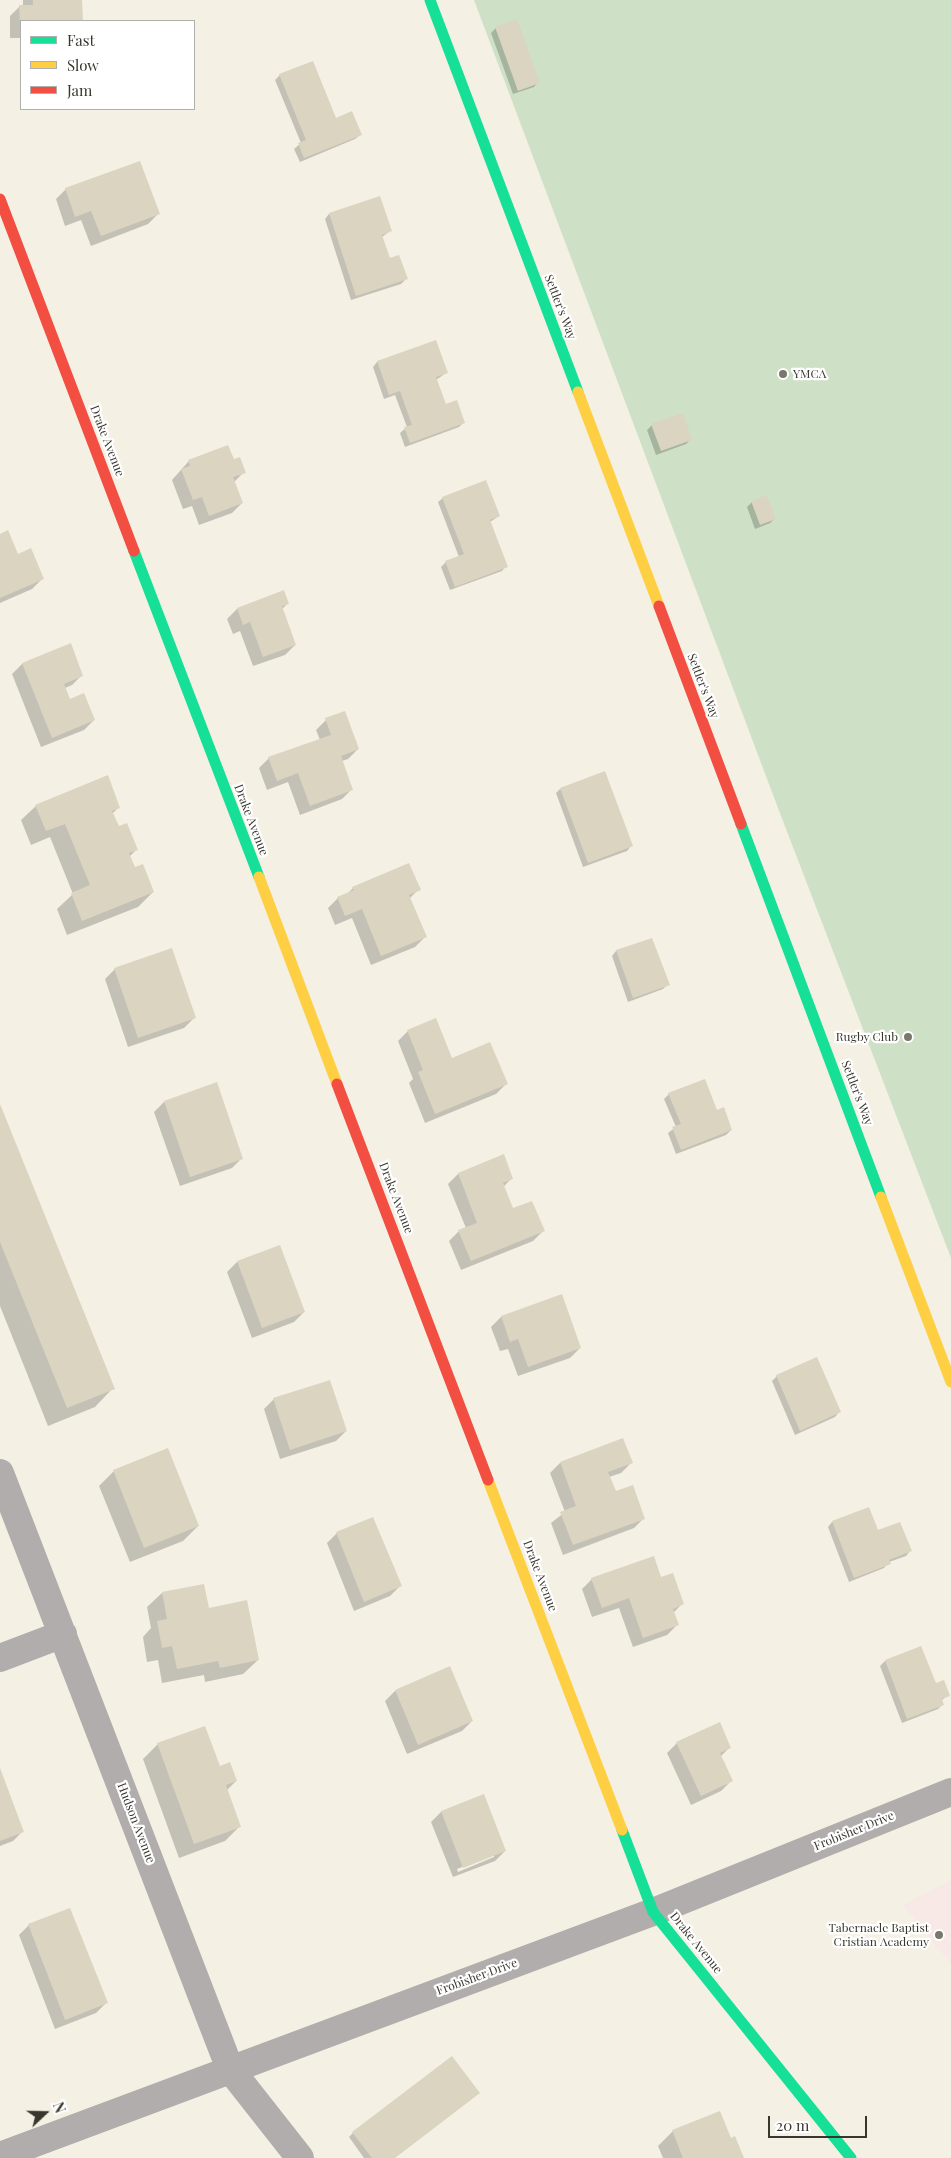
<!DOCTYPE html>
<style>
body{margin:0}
#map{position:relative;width:951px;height:2158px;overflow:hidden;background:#f4f0e3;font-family:"Playfair Display",serif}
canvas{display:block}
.legend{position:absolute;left:20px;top:20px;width:175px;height:90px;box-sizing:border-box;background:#fff;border:1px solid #afafab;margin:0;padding:6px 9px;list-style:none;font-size:15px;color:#38362d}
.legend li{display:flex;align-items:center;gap:10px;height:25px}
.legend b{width:25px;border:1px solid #afafab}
.north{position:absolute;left:20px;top:2088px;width:50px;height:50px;-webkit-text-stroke:4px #fff;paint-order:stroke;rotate:69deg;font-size:14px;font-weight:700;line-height:20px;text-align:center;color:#38362d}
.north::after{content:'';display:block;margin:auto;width:18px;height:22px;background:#38362d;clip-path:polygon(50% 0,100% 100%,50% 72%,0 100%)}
.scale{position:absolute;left:768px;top:2116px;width:99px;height:22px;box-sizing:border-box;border:2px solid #38362d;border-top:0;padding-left:6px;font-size:15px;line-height:18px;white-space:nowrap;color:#38362d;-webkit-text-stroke:4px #fff;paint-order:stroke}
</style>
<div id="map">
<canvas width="951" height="2158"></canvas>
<ul class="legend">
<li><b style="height:6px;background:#16e098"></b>Fast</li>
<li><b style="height:6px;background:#ffcf43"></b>Slow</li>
<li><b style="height:6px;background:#f24e42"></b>Jam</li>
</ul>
<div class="north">N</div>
<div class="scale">20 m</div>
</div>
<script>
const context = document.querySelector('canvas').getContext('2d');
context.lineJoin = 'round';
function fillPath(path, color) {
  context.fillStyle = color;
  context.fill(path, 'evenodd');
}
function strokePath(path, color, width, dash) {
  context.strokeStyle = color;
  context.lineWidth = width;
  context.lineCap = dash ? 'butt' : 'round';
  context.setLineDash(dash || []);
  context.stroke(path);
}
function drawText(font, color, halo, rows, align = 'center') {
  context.font = font + ' "Playfair Display",serif';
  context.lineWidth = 4.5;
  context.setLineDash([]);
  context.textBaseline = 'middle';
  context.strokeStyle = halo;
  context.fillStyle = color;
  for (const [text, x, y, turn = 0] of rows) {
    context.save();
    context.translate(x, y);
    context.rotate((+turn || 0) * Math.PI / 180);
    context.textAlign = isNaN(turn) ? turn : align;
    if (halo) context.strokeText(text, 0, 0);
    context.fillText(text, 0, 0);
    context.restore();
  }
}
const education = new Path2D(`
 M 951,1880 L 951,1964 L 903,1905 Z`);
const green = new Path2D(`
 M 474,0 L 951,0 L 951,1258 L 781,816 Z`);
const shadow = new Path2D(`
 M 23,0 L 81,0 L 82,21 L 21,21 L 21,38 L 10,38 L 10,16 L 20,6 L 23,6 Z
 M 496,28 L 538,82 L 534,87 L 513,94 L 491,33 Z
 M 280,75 L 335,119 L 360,135 L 355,139 L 300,162 L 294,149 L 301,143 L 275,80 Z
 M 66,189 L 158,214 L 148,224 L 91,246 L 81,220 L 65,226 L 56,199 Z
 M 379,198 L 390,231 L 382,237 L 389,260 L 406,279 L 401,284 L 351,300 L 325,219 L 329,214 Z
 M 435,341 L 446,373 L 436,380 L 445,406 L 464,422 L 459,427 L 405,447 L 400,433 L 407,427 L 395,395 L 384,399 L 373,367 L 377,362 Z
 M 652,425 L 691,439 L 686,444 L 656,455 L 647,430 Z
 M 227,446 L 233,461 L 244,472 L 234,482 L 242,503 L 232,513 L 199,525 L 192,506 L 183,509 L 172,480 L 188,462 Z
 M 443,498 L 499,516 L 490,522 L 506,566 L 502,571 L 450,590 L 441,567 L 446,562 L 459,557 L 438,502 Z
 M 752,502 L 775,518 L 770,523 L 755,529 L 747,507 Z
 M 0,535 L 42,579 L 32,589 L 0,603 Z
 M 283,592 L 288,603 L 282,609 L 295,645 L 285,655 L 253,666 L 240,631 L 233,634 L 227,619 L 237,609 Z
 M 70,645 L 82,675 L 72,685 L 65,688 L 69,700 L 94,720 L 84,730 L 41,747 L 12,674 L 22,664 Z
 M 326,720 L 358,749 L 348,759 L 342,761 L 352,789 L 342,799 L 300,815 L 288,782 L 267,790 L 259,768 L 269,758 L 320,740 L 316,730 Z
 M 560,789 L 631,846 L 627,851 L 583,867 L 556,793 Z
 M 36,806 L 119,807 L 112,814 L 118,827 L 136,850 L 129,857 L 135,869 L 153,892 L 138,907 L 67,935 L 57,909 L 73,894 L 50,837 L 31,845 L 21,820 Z
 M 353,888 L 419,889 L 409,899 L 425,937 L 415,947 L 371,965 L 352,918 L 335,925 L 328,908 L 338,898 L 347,894 Z
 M 651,939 L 668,984 L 663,989 L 628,1002 L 612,956 L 616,951 Z
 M 115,969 L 194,1018 L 184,1028 L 128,1047 L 105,979 Z
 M 408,1031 L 452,1060 L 506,1084 L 496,1094 L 425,1123 L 409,1083 L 413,1079 L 398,1041 Z
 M 669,1094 L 716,1112 L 731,1130 L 726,1135 L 676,1154 L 668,1133 L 676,1127 L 664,1099 Z
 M 164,1102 L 242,1158 L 232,1168 L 180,1186 L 154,1112 Z
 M 0,1107 L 113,1388 L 95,1407 L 48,1426 L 0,1306 Z
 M 503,1156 L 512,1178 L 503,1187 L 512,1210 L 543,1231 L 533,1241 L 461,1270 L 449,1241 L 459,1231 L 466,1228 L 448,1184 L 458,1174 Z
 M 279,1246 L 304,1312 L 294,1322 L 252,1338 L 227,1272 L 237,1262 Z
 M 561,1295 L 580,1348 L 570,1358 L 518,1376 L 508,1349 L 500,1351 L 491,1327 L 501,1317 Z
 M 777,1376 L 839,1412 L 835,1417 L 795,1435 L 772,1381 Z
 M 274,1399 L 346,1431 L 336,1441 L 280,1459 L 264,1409 Z
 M 622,1439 L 631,1463 L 621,1473 L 609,1477 L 615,1493 L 644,1518 L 634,1528 L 563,1555 L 551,1523 L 565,1512 L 550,1473 L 560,1463 Z
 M 114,1471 L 198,1526 L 183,1541 L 130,1562 L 99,1486 Z
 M 832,1522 L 877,1532 L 910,1551 L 906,1556 L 889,1562 L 884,1568 L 849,1582 L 828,1527 Z
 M 337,1533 L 400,1586 L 390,1596 L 354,1611 L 327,1543 Z
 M 661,1578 L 682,1604 L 673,1613 L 677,1625 L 667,1635 L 633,1647 L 619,1608 L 592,1617 L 582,1589 L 592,1579 Z
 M 162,1593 L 208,1610 L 258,1660 L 243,1674 L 205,1682 L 204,1675 L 162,1683 L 158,1660 L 147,1662 L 143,1637 L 151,1628 L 147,1607 Z
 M 921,1647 L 935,1685 L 948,1695 L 941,1701 L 943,1704 L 938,1709 L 902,1723 L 880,1666 L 885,1661 Z
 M 395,1691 L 472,1721 L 462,1731 L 407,1754 L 385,1701 Z
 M 677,1743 L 730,1747 L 720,1757 L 731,1781 L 721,1791 L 691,1805 L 667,1753 Z
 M 158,1744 L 219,1767 L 236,1781 L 227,1790 L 240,1826 L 225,1841 L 179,1858 L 143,1759 Z
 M 0,1771 L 23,1831 L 13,1841 L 0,1846 Z
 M 483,1796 L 505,1851 L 495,1861 L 453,1877 L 431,1822 L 441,1812 ZM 494,1854 L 494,1857 L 458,1872 L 457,1869 Z
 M 29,1925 L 106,2003 L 96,2013 L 55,2029 L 19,1935 Z
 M 478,2093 L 394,2158 L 364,2158 L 349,2137 L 353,2133 Z
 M 673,2131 L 730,2140 L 742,2158 L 663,2158 L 658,2146 Z`);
const building = new Path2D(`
 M 33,0 L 82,0 L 83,21 L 20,21 L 19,5 L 33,5 Z
 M 517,19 L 540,83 L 518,91 L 495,27 Z
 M 313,61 L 336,118 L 352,111 L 362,135 L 304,158 L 298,143 L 306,140 L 279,74 Z
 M 140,161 L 160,214 L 101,236 L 91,211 L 75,217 L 65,188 Z
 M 380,196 L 392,231 L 382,235 L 390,258 L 399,255 L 408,279 L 356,296 L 329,213 Z
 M 436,340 L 448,373 L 436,377 L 446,404 L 457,400 L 465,423 L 410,443 L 404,427 L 412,425 L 400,391 L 389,395 L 377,361 Z
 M 683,413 L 692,440 L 661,451 L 651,424 Z
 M 228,445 L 234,459 L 240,457 L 246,473 L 233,477 L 243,503 L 209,516 L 202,497 L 193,500 L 181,469 L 190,466 L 188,460 Z
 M 486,480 L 500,516 L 490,520 L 508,567 L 455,587 L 445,561 L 464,554 L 442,497 Z
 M 767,495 L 776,519 L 760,525 L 751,501 Z
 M 8,530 L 18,554 L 31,548 L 44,579 L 0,598 L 0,534 Z
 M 284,590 L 289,604 L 282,606 L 296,645 L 263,657 L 250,622 L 243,625 L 237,608 Z
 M 71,643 L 83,676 L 64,684 L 70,699 L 84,693 L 95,720 L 52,738 L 22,663 Z
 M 345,711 L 359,749 L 341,756 L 353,790 L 310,806 L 298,773 L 277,781 L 268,757 L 331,735 L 325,718 Z
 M 605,771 L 633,846 L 588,863 L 560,788 Z
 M 108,775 L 120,808 L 112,811 L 119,826 L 127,823 L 138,850 L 129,853 L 135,867 L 143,864 L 154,892 L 82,921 L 71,893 L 90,885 L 65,824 L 46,831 L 35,805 Z
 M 409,863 L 421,890 L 409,895 L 427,937 L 381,956 L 362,909 L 345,916 L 337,897 L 354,890 L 352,887 Z
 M 652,938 L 670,985 L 633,998 L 616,950 Z
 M 172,948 L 196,1018 L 138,1038 L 114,968 Z
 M 436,1018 L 452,1058 L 490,1042 L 508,1084 L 435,1114 L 418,1072 L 423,1070 L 407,1030 Z
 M 705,1079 L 717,1110 L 724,1107 L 732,1130 L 681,1150 L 672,1127 L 681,1124 L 668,1093 Z
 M 217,1082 L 243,1159 L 190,1177 L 164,1101 Z
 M 0,1104 L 115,1389 L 67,1408 L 0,1242 Z
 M 504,1154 L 513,1179 L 503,1183 L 513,1208 L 532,1201 L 545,1231 L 471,1261 L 458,1230 L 477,1223 L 458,1173 Z
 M 280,1245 L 305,1312 L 262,1328 L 237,1261 Z
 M 562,1294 L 581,1348 L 528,1367 L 518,1339 L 510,1342 L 501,1316 Z
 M 817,1357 L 841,1412 L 800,1431 L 776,1375 Z
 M 330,1380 L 347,1431 L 290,1450 L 273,1398 Z
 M 623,1438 L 633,1463 L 608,1472 L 616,1491 L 633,1485 L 645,1519 L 573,1545 L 560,1512 L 576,1506 L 560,1462 Z
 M 168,1448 L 199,1526 L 144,1548 L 113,1470 Z
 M 869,1507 L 878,1530 L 900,1522 L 912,1551 L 889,1560 L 891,1564 L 854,1578 L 832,1521 Z
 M 373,1517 L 402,1586 L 364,1602 L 336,1532 Z
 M 654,1556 L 661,1577 L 673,1573 L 684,1604 L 673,1609 L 679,1625 L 643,1638 L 629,1598 L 602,1608 L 591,1578 Z
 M 204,1584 L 209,1608 L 247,1600 L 259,1660 L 220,1668 L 218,1661 L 177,1669 L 172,1646 L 162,1648 L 157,1621 L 167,1619 L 162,1592 Z
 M 921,1646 L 936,1683 L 944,1680 L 950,1696 L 942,1699 L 944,1705 L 907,1719 L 885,1660 Z
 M 450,1666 L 473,1721 L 418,1745 L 395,1690 Z
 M 720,1722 L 731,1748 L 720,1753 L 733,1781 L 701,1796 L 676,1742 Z
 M 205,1726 L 220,1766 L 230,1762 L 237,1781 L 226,1785 L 241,1827 L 194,1844 L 157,1743 Z
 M 0,1768 L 24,1832 L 0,1841 Z
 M 484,1794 L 506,1851 L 463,1868 L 441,1811 Z
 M 70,1908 L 108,2003 L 65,2020 L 28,1924 Z
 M 452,2056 L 480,2093 L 395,2158 L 372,2158 L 352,2132 Z
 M 720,2111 L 731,2138 L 735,2136 L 744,2158 L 683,2158 L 672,2130 Z`);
const street = new Path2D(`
 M 0,1473 L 230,2069 L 300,2158
 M 0,1658 L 63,1634
 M 0,2156 L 653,1912 L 951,1792`);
const fast = new Path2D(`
 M 430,0 L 578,392
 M 134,551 L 259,877
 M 741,824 L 881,1197
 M 622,1830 L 653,1912 L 851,2158`);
const slow = new Path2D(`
 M 578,392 L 659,606
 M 259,877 L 337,1084
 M 881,1197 L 951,1382
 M 488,1480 L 622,1830`);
const jam = new Path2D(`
 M 0,199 L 134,551
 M 659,606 L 741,824
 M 337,1084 L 488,1480`);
const markers = [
 [783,374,5,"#7a776d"],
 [908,1037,5,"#7a776d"],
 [939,1935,5,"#7a776d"]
];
const streetNames = [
 ["Settler's Way",560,307,69],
 ["Drake Avenue",107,441,69],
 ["Settler's Way",703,686,69],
 ["Drake Avenue",251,820,69],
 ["Settler's Way",857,1093,69],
 ["Drake Avenue",396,1198,69],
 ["Drake Avenue",540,1576,69],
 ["Hudson Avenue",136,1823,69],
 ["Frobisher Drive",854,1831,-22],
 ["Drake Avenue",696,1943,51],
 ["Frobisher Drive",477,1977,-20]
];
const poiNames = [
 ["YMCA",793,374,"left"],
 ["Rugby Club",898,1037],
 ["Tabernacle Baptist",929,1928],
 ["Cristian Academy",929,1942]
];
fillPath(education, '#f8e8e6');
fillPath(green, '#cee1c7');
fillPath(shadow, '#0003');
fillPath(building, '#dad4c1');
strokePath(street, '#b0adac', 28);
strokePath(fast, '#16e098', 11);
strokePath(slow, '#ffcf43', 11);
strokePath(jam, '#f24e42', 11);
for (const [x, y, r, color] of markers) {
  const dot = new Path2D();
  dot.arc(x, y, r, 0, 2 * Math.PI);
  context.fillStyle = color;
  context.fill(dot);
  strokePath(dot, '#fff', 2);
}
drawText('12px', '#38362d', '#fff', streetNames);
drawText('12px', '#38362d', '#fff', poiNames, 'right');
</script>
